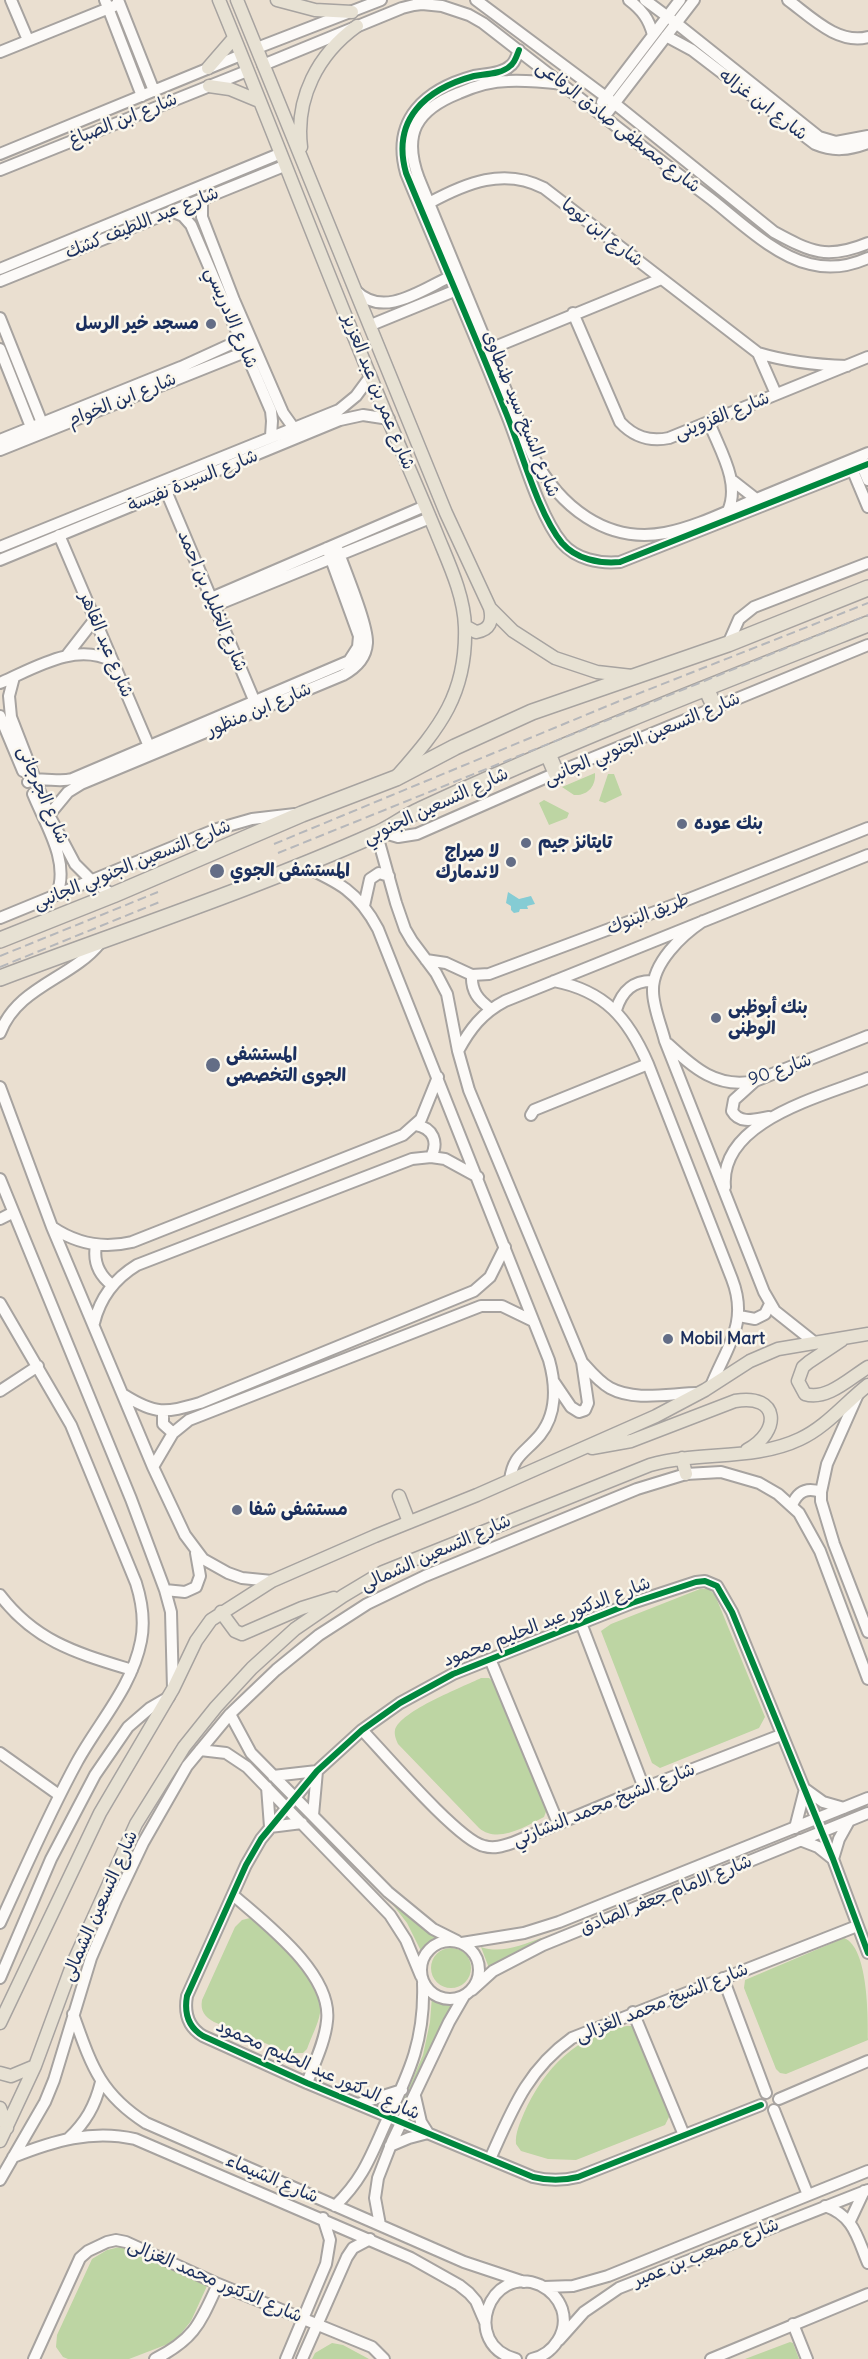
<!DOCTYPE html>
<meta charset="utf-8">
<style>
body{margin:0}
canvas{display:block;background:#eadfd0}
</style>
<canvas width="868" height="2359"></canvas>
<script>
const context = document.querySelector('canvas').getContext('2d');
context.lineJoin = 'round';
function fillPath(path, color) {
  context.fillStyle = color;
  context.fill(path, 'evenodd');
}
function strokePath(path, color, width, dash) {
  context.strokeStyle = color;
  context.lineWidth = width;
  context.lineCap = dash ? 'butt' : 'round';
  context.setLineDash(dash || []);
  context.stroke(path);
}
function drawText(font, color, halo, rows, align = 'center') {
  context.font = font + ' Delius,"Playpen Sans Arabic",sans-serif';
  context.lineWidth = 5;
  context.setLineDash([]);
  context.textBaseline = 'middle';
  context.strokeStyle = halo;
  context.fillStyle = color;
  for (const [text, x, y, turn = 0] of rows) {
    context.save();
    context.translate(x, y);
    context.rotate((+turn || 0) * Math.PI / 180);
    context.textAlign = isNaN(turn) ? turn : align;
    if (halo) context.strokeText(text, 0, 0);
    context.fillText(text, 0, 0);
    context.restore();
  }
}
const green = new Path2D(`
 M 595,773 C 596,786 588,796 574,795 L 562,787 Z
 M 608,774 L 614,774 L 622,795 L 605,803 L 599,801 Z
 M 544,800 L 569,813 L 567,818 L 549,825 L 539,803 Z
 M 700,1589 L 709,1589 L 715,1595 L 765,1717 L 759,1728 L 660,1768 L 652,1763 L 601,1631 L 611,1624 Z
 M 481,1678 L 489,1678 L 495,1683 L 547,1809 L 544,1817 C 524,1827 498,1844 479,1828 L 398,1744 C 396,1739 394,1735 395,1730 C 400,1711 463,1687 481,1678 Z
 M 387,1897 L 440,1937 L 421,1951 L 407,1923 Z
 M 250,1918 L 257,1921 C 275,1941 325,1984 320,2013 C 318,2025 311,2037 307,2049 L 303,2053 L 289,2053 L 214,2022 C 205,2017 200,2011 202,2000 L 235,1927 L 242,1920 Z
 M 541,1938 L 542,1941 L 489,1968 L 481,1947 C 501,1954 522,1945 541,1938 Z
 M 844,1938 C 868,1947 868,2015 868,2040 L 786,2074 L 780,2073 L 776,2069 L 744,1988 L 745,1980 Z
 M431 1968a20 20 0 1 1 40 0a20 20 0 1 1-40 0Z
 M 432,1996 L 454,2004 L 404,2114 L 399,2111 L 423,2055 L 430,2022 Z
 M 627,2026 L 633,2026 L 638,2031 L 670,2115 L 665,2125 L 576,2160 L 548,2159 L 521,2151 L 516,2144 C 515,2133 520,2123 524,2113 C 544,2068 578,2034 627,2026 Z
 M 124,2246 L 197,2278 L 207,2286 L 191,2321 L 179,2336 L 168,2344 L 129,2359 L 68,2359 L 63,2357 L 56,2347 L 57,2335 L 92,2259 L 107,2250 Z
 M 790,2342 L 793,2343 L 799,2359 L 745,2359 Z
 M 332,2343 L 343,2345 L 369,2359 L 312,2359 L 315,2353 Z`);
const water = new Path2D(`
 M 508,892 L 519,899 L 531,896 L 535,904 L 527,906 L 528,909 L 520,909 L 519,912 L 514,913 L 511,910 L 511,906 L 506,903 Z`);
const minor = new Path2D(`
 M 11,0 L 28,40
 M 105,0 L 142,96
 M 118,0 L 154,91
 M 476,0 L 614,103 L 774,232 C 811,252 827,260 868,243
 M 629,0 C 642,10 649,19 653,35
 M 645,0 L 676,23 L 819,137 L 836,142 L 868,136
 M 788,0 C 811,17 838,45 868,37
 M 666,36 L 692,50 L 815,144 C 834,152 849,150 868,143
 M 257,48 L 381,0
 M 519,50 C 517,55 515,63 510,66 C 502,74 485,74 474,76 C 426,89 391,119 406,173 C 439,253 474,332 506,413 C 521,449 538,514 562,543 C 576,559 599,564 620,562 L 868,464
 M 0,52 L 119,4
 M 263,65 L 402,8 L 414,5 L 422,4 L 442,6 L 469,15 L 483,23 C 559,82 634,141 711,199 C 739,221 775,256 810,264 C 829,269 850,266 868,258
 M 563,84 C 545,82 526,80 508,81 C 491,81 475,86 459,93 C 416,110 402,134 419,179 L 533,456 C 559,506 606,544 665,533 C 696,527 725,512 754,500 C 792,484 830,469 868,453
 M 602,102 L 680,0
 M 604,117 L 694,0
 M 0,154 L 241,55
 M 0,170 L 247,71
 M 202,198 L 202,217 L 234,300 L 283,413 L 293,427
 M 429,203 C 466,183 504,167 544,188 L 758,353 C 788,362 815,365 847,366
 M 171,211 L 183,216 L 191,225 L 271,411 L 272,421 L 271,436
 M 0,269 L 279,154
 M 0,281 L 284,166
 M 356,291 C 385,320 425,287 454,275
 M 573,313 L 620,422 C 634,437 649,442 669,438 L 868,357
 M 0,318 L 42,423
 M 371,325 L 459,289
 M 0,349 L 31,427
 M 490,349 L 661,279
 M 758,353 L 776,394
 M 709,422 C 719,449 741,482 728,511
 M 0,440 L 181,367 L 240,340
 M 0,450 L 245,352
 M 860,461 L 868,480
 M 850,464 L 868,507
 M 733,481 L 756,499
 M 166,491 L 257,707
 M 59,535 L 151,751
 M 0,547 L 339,410 L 356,396 L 370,377
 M 0,560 L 340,420 L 363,415 L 389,419
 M 211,598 L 425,506
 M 214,606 L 430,518
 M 728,644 L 739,619 L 754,607 L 868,563
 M 67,655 L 95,619
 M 14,677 L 9,696 L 11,717 L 49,815 L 75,864 L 91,880 L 113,895
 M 0,683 C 35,668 75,642 112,661
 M 0,716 L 23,771
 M 28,782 C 42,776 57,783 72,779 L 349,661 L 358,647 L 359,636 L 327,548
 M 33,794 C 45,824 70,861 57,894
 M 49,815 L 68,792 L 81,784 L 343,675 C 356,668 366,658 367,643 C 368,624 343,566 336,545
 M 381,832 L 398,837 L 417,834 L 556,773 L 868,645
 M 377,835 L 396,903 L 405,929 L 412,941 L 436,973 L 447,994 L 458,1051 L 469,1090 L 582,1362 C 590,1371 599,1382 610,1388 C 636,1402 671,1393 699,1393
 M 301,865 C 338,882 358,891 378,929 L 549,1360 C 556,1385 557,1414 540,1435 C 525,1453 513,1455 510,1480
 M 364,906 L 370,879 L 379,873 L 389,876
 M 0,918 L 217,829 L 252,819 L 295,814
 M 703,921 C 682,935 652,963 653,991 C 653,1007 661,1025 665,1041 L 764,1292 L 775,1311 L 814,1342
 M 426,960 L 446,963 L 472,975 L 489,974 L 679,903 L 868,828
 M 472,975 C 471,991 478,1000 491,1009
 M 554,981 C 605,991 628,1018 648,1064 L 732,1279 C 749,1323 727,1346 711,1386
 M 616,1010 C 622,991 633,980 654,981
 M 0,1033 C 18,986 71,979 100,943
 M 668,1044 C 694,1068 717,1089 755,1081 L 868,1036
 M 458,1051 C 470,1029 482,1013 505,1001 L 868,855
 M 755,1081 L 734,1100 L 732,1111 C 740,1125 756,1119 769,1117
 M 0,1087 L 52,1227 L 153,1467 L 185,1535 L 203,1559 L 228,1573 L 242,1578 L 272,1581
 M 531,1115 L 534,1110 L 648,1064
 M 416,1125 C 433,1128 439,1142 431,1157
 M 0,1179 L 131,1499 L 165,1590 L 171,1612 L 173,1689
 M 725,1187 C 719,1121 821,1097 868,1078
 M 0,1219 L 12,1213
 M 52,1227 C 77,1244 103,1249 132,1242 L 403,1135 L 421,1119 L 438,1077
 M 96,1245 C 93,1262 99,1275 112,1285
 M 0,1303 L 71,1425 L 136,1583 C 142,1602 145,1621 141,1641 C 132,1687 99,1722 77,1762 C 48,1815 25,1869 0,1923
 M 739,1316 L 755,1319 L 765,1314 L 770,1304
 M 94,1323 C 100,1298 114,1279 137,1265 L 412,1159 L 431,1157 L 445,1159 L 478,1177
 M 554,1382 L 571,1407 L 579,1412 L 585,1410 L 588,1403 L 582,1362
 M 0,1391 L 38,1366
 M 859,1392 L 827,1464 L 821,1492 L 821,1501 L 834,1544 L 868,1632
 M 124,1395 C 156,1415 165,1413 200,1403 L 474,1291 L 490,1277 L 505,1247
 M 163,1411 L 163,1424 L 173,1433
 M 153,1467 L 173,1433 L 189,1420 L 481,1306 L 502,1306 L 533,1321
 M 792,1505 C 798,1491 807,1487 821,1492
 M 165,1590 L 185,1592 L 196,1587 L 200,1576 L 196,1553
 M 0,1595 C 36,1642 77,1653 132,1670
 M 581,1623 L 644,1788
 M 490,1659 L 558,1823
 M 230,1714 L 251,1753 L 388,1892 L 433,1929 L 457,1941
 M 362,1730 C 384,1753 459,1841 484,1846 C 494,1849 503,1846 512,1843 L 644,1788 L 781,1735
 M 200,1750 L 226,1753 L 247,1767 L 390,1915 L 406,1940 L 421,1976
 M 0,1753 L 59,1795
 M 273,1776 L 317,1771 L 313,1815
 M 267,1787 L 270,1827 L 302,1823
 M 805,1789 L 823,1802 L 844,1808
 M 795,1828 L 805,1789
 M 800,1840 L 818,1847 L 833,1859 L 839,1839 L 849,1821
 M 233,1895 C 265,1923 333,1974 327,2021 C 325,2042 314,2064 307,2083
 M421 1970a29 29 0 1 1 58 0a29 29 0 1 1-58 0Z
 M 462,1943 L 524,1933 L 559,1922 L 868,1798
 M 0,1978 L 51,1859 L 95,1775 L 128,1727 L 150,1708 L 169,1697
 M 723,1978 L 766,2093
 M 472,1990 L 493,1971 L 543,1945 L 868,1813
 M 633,2012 L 684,2135
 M 73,2014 C 91,2064 99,2093 146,2123 L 464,2262 L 524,2282
 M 779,2099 L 868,2061
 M 358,2104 L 402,2090
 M 761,2105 L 578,2177 C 562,2181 549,2181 533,2177 L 307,2083 L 203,2036 C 188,2027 184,2013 187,1996 L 246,1865 L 261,1839 L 317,1771 L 362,1730 L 400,1703 L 453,1674 L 632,1603 L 696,1582 L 705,1581 L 717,1586 L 732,1612 L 833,1859 L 868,1953
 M 774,2110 L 808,2195
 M 68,2139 C 86,2122 95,2106 101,2082
 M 390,2146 L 409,2138 L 428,2133 L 421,2122 L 415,2096
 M 13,2157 C 53,2141 92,2129 135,2139 L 411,2258 L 459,2285 L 469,2293 L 476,2301 L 485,2322
 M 490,2159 C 512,2110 527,2070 572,2038 L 857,1926
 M 0,2180 L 45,2102 L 54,2080 L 91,1958 L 116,1900 L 143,1843 L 187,1766 L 230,1714 L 276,1670 L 319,1635 L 367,1604 L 425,1576 L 637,1489 L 686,1474 L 721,1472 L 759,1483 L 778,1494 L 799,1513 L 820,1551 L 868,1679
 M 335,2206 C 364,2178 371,2155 387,2120 C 410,2071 425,2039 423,1983
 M 825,2206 C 854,2216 857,2237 868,2263
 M 850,2221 L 864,2191
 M 380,2225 L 375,2198 L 378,2178 L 392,2142 L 449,2022 L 464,1996
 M 544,2287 L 573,2286 L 608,2276 L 868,2171
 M 793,2324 L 807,2359
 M 559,2340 L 584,2312 L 619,2288 L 868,2190
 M 34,2359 L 80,2258 L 88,2251 L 107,2242 L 116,2240 L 126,2242 L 218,2284 L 372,2347 L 384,2359
 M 155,2359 C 195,2339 200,2323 218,2284
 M 286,2359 L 326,2264 L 330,2240 L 323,2218
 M 302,2359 L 347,2257 L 353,2248 L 370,2239
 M 516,2359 C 460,2345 489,2263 540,2285 C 550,2290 558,2298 562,2309 C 569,2331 554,2354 532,2359
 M 711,2359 L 868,2294`);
const major = new Path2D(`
 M 219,0 C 271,126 319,253 371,378 C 392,430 415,481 436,532 C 448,562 464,594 465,627 C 467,694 440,727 398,775
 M 237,0 L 446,513 L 490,608 L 513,631 L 555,658 L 597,672 L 632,676
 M 277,0 L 315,10 L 352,12
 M 208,68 L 234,38
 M 209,86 L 230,89 L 259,101
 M 301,147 C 295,98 318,54 357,26
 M 465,626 L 476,632 C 490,630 493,621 490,608
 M 842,1340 L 809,1362 L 803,1367 L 798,1381 L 805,1394 C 827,1401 850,1378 868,1367
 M 592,1448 L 631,1441 L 735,1401 C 780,1393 781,1432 747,1450
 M 682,1458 L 686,1474
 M 399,1496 L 409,1522
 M 221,1612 L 235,1631 L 242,1634 L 302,1608 L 334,1598
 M 0,2023 L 100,1813 L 173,1689 L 196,1641 L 211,1620 L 272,1581 L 375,1536 L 477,1495 L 656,1416 L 705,1390 L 750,1361 L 778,1349 L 868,1334
 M 0,2073 L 11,2076 L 35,2066
 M 0,2108 L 7,2128
 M 0,2141 L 35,2066 L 73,1963 L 136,1824 L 184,1747 L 216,1707 L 252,1668 L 295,1629 L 343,1596 L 383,1572 L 650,1465 C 699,1451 754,1461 800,1439 C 826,1427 845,1403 868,1385`);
const highway = new Path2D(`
 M 706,688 L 715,708
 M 548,754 L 556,773
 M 0,940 L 113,895 L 302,814 L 396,778 L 455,747 L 532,712 L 728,644 L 868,588
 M 0,978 C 125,931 252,889 374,835 C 390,829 404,817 420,810 C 566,742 718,683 868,624`);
const rail = new Path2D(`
 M 274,844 L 617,702 L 868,603
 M 278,853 L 868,615
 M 0,956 L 158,892
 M 0,967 L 162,901`);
const cycleway = new Path2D(`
 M 519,50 C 517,55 515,63 510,66 C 502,74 485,74 474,76 C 426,89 391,119 406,173 C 439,253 474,332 506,413 C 521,449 538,514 562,543 C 576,559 599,564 620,562 L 868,464
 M 761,2105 L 578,2177 C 562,2181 549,2181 533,2177 L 307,2083 L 203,2036 C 188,2027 184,2013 187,1996 L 246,1865 L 261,1839 L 317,1771 L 362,1730 L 400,1703 L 453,1674 L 632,1603 L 696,1582 L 705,1581 L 717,1586 L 732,1612 L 833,1859 L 868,1953`);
const markers = [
 [211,324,6,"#636d86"],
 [682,824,6,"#636d86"],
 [526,843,6,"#636d86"],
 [511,862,6,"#636d86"],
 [217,871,8,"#636d86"],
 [716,1018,6,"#636d86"],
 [213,1065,8,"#636d86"],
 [668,1339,6,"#636d86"],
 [237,1510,6,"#636d86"]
];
const streetNames = [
 ["شارع ابن غزاله",763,105,37],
 ["شارع ابن الصباغ",123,120,-22],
 ["شارع مصطفى صادق الرفاعى",618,127,38],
 ["شارع عبد اللطيف كشك",142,223,-22],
 ["شارع ابن توما",602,233,38],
 ["شارع الادريسي",231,318,67],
 ["شارع عمر بن عبد العزيز",378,392,68],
 ["شارع ابن الخوام",122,400,-22],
 ["شارع الشيخ سيد طنطاوى",521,414,68],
 ["شارع القزوينى",722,416,-22],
 ["شارع السيدة نفيسة",193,481,-22],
 ["شارع الخليل بن احمد",212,601,67],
 ["شارع عبد القاهر",106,645,67],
 ["شارع ابن منظور",259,710,-23],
 ["شارع التسعين الجنوبي الجانبى",642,739,-23],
 ["شارع الجرجانى",43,795,67],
 ["شارع التسعين الجنوبي",436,806,-25],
 ["شارع التسعين الجنوبي الجانبى",132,865,-22],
 ["طريق البنوك",648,914,-21],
 ["شارع 90",780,1070,-19],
 ["شارع التسعين الشمالى",436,1553,-24],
 ["شارع الدكتور عبد الحليم محمود",547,1622,-21],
 ["شارع الشيخ محمد النشارتي",604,1805,-22],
 ["شارع الامام جعفر الصادق",666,1895,-22],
 ["شارع التسعين الشمالى",100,1906,-66],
 ["شارع الشيخ محمد الغزالى",662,2003,-22],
 ["شارع الدكتور عبد الحليم محمود",318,2070,24],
 ["شارع الشيماء",272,2179,23],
 ["شارع مصعب بن عمير",706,2253,-22],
 ["شارع الدكتور محمد الغزالى",215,2281,23]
];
const poiNames = [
 ["مسجد خير الرسل",199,324,"right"],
 ["بنك عوده",694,824],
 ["تايتانز جيم",538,843],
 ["لا ميراج",499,852,"right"],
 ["لاندمارك",499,873,"right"],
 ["المستشفى الجوي",230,871],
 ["بنك أبوظبى",728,1008],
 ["الوطنى",728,1029],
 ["المستشفى",226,1055],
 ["الجوى التخصصى",226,1076],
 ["Mobil Mart",680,1339],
 ["مستشفى شفا",249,1510]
];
fillPath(green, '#bdd5a3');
fillPath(water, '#85ccd4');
strokePath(minor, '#a7a3a0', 14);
strokePath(major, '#a7a3a0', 15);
strokePath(highway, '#a7a3a0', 18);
strokePath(minor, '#fcfaf8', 10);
strokePath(major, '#e7e1d3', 12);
strokePath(highway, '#e7e1d3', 15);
strokePath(rail, '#b6b7ba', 2, [9, 4.5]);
strokePath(cycleway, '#00873e', 6);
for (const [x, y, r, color] of markers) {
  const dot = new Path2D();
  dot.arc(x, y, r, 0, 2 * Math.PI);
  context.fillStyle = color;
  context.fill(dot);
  strokePath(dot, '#fbf7ec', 2);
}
drawText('18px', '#1b2f5e', '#fbf7ec', streetNames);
drawText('bold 18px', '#1b2f5e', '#fbf7ec', poiNames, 'left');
</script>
